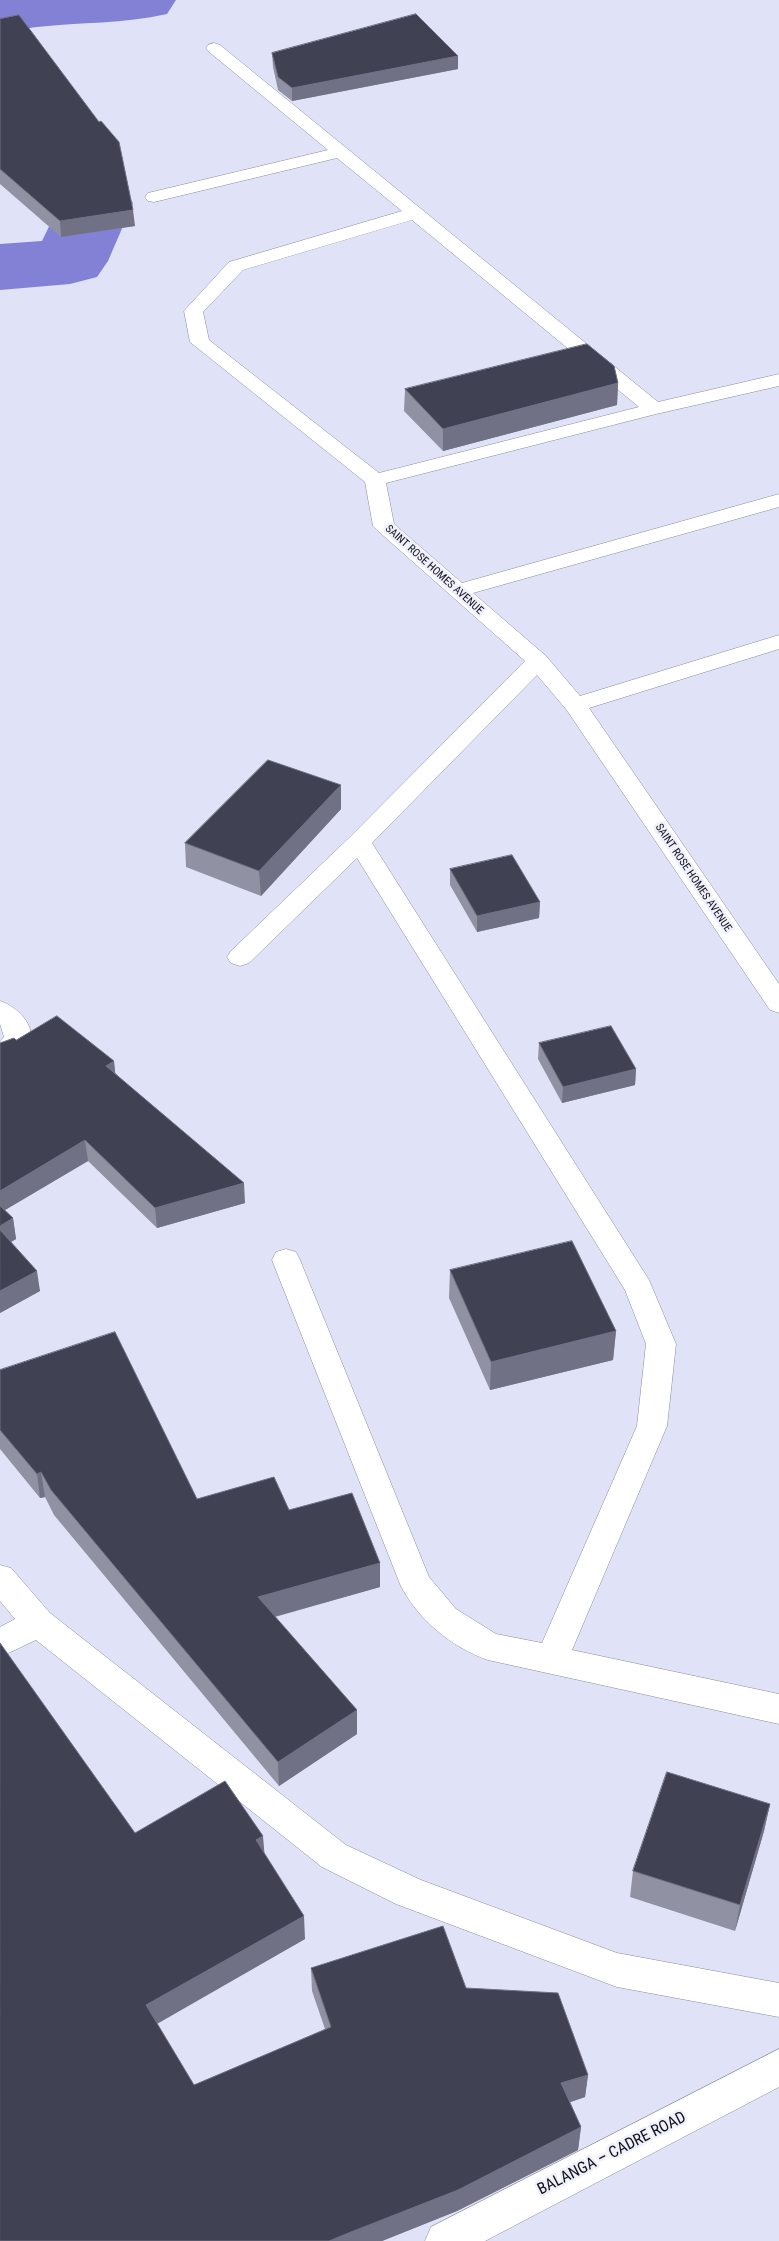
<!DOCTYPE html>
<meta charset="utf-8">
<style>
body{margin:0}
canvas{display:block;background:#e0e2f7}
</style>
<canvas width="779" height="2241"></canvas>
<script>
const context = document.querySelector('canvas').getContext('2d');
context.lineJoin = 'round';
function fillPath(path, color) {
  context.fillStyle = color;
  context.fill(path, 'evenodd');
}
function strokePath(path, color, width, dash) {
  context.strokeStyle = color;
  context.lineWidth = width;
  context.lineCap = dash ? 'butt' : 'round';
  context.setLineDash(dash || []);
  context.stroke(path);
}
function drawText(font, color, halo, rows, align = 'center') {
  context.font = font + ' "Roboto Condensed",sans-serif';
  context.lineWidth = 5;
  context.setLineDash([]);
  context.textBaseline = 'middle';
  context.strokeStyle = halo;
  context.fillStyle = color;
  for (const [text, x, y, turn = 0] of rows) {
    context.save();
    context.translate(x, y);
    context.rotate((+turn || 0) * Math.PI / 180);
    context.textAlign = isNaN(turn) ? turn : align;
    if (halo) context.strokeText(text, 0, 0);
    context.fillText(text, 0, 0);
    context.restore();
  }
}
const river = new Path2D(`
 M 0,0 L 176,0 L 167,14 C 123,24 81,22 37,27 C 25,28 12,33 0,36 Z
 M 0,81 L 24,87 L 39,101 L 72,149 L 123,188 L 133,203 L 108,261 L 97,277 L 70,284 L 0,290 L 0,244 L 42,241 L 58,208 L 21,179 L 0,147 Z`);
const street = new Path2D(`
 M 214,43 L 220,45 L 658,402 L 779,374 L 779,386 L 656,414 L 386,483 L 394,524 L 462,583 L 779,494 L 779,507 L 473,593 L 546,656 L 580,696 L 779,635 L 779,649 L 589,708 L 779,984 L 779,1013 L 770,1010 L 566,709 L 537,675 L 372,843 L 649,1280 L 676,1344 L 667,1426 L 572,1650 L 779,1694 L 779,1724 L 488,1660 C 451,1647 417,1619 400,1584 L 272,1260 L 276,1252 L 286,1249 L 296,1252 L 300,1260 L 429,1577 L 456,1609 L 496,1634 L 542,1643 L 637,1426 L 646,1344 L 625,1290 L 357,858 L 249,963 L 240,966 L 231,963 L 227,957 L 231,951 L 350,837 L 525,661 L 377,530 L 373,526 L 365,482 L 190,342 L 184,311 L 229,262 L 402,211 L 337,158 L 154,202 L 148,201 L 145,197 L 148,193 L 328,150 L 208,51 L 206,48 L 208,45 ZM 412,220 L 639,407 L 379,473 L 209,340 L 203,312 L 243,270 Z
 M 0,1001 C 16,1006 38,1026 29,1045 C 24,1055 10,1061 0,1064 L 0,1042 L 4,1037 L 0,1024 Z
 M 0,1565 L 11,1568 L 50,1613 L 346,1845 L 421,1880 L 617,1953 L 779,1983 L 779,2017 L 617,1987 L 396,1904 L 322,1867 L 36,1640 L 0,1657 L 0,1627 L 15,1619 L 0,1601 Z`);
const secondary = new Path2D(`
 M 779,2049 L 779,2087 L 485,2241 L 425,2241 L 431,2227 Z`);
const wall = new Path2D(`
 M 0,19 L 135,226 L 61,237 L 0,184 Z
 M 272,53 L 458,56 L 458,69 L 292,101 L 278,90 L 273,67 Z
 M 618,383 L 617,405 L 443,451 L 404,411 L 405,389 Z
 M 341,809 L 261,896 L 186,867 L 185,843 Z
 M 450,869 L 540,902 L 539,918 L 477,932 L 450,885 Z
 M 16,1040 L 114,1061 L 115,1073 L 245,1203 L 157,1228 L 88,1161 L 5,1210 L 13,1218 L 16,1239 L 11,1242 L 40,1291 L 0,1313 L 0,1043 Z
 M 539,1043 L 636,1069 L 635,1085 L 562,1103 L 538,1059 Z
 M 450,1270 L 616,1331 L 613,1360 L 490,1390 L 449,1298 Z
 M 0,1370 L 197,1499 L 289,1510 L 380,1563 L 380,1587 L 275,1617 L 357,1710 L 357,1734 L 279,1786 L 54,1515 L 45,1497 L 40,1498 L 0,1449 Z
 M 770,1804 L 764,1831 L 735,1931 L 630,1897 L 633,1871 Z
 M 135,1833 L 264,1853 L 305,1939 L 157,2023 L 194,2085 L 325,2029 L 312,1991 L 311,1968 L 466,1988 L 588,2075 L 585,2097 L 570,2102 L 581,2127 L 578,2150 L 457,2211 L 382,2241 L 0,2241 Z`);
const shadedWall = new Path2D(`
 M 458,56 L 458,69 L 292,101 L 292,88 Z
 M 133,210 L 135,226 L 61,237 L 60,221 Z
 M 618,383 L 617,405 L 443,451 L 443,429 Z
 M 341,785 L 341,809 L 261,896 L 259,871 Z
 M 540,902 L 539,918 L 477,932 L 477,916 Z
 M 114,1061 L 116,1081 L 106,1066 Z
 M 636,1069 L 635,1085 L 562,1103 L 563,1087 Z
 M 85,1140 L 88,1161 L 0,1213 L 0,1191 Z
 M 244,1183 L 245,1203 L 157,1228 L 155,1208 Z
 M 13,1218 L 16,1239 L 1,1248 L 0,1242 L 0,1226 Z
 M 37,1271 L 40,1291 L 0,1313 L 0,1291 Z
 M 616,1331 L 613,1360 L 490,1390 L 491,1362 Z
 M 41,1472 L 45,1497 L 40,1498 L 37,1474 Z
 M 380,1563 L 380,1587 L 259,1621 L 258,1597 Z
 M 357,1710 L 357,1734 L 279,1786 L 278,1762 Z
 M 770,1804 L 764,1831 L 735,1931 L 740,1905 Z
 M 263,1836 L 265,1860 L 256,1840 Z
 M 304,1916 L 305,1939 L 150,2028 L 146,2005 Z
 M 588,2075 L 585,2097 L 559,2106 L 561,2083 Z
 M 581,2127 L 578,2150 L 457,2211 L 382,2241 L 329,2241 Z`);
const building = new Path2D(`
 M 416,14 L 458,56 L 292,88 L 278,77 L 272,53 Z
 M 19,15 L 99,122 L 101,121 L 119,142 L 133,210 L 60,221 L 0,169 L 0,19 Z
 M 587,344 L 614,366 L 618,383 L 443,429 L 405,389 Z
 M 268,760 L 341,785 L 259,871 L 185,843 Z
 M 512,855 L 540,902 L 477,916 L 450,869 Z
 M 57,1016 L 114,1061 L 106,1066 L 244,1183 L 155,1208 L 85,1140 L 0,1191 L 0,1043 L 14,1038 L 16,1040 Z
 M 611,1026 L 636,1069 L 563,1087 L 539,1043 Z
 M 0,1206 L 13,1218 L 0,1226 Z
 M 0,1230 L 37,1271 L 0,1291 Z
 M 572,1241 L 616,1331 L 491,1362 L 450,1270 Z
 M 115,1332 L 197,1499 L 274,1477 L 289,1510 L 352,1493 L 380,1563 L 258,1597 L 357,1710 L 278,1762 L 51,1490 L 41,1472 L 37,1474 L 0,1430 L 0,1370 Z
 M 0,1643 L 135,1833 L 225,1781 L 263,1836 L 256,1840 L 304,1916 L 146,2005 L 194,2085 L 331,2027 L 311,1968 L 443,1926 L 466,1988 L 558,1993 L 588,2075 L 561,2083 L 581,2127 L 458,2190 L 351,2232 L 329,2241 L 0,2241 Z
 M 667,1772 L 770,1804 L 740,1905 L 633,1871 Z`);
const farStreetnames = [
 ["SAINT ROSE HOMES AVENUE",434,570,42],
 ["SAINT ROSE HOMES AVENUE",693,878,56]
];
const nearStreetnames = [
 ["BALANGA – CADRE ROAD",612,2154,-27]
];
fillPath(river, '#8281d6');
strokePath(street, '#8a8b9e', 1);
strokePath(secondary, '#8a8b9e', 1);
fillPath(street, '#fff');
fillPath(secondary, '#fff');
fillPath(wall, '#9092a4');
fillPath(shadedWall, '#707184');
fillPath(building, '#404152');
strokePath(building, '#707184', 1);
drawText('11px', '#101017', '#eff0fc', farStreetnames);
drawText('16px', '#101017', '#eff0fc', nearStreetnames);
</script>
